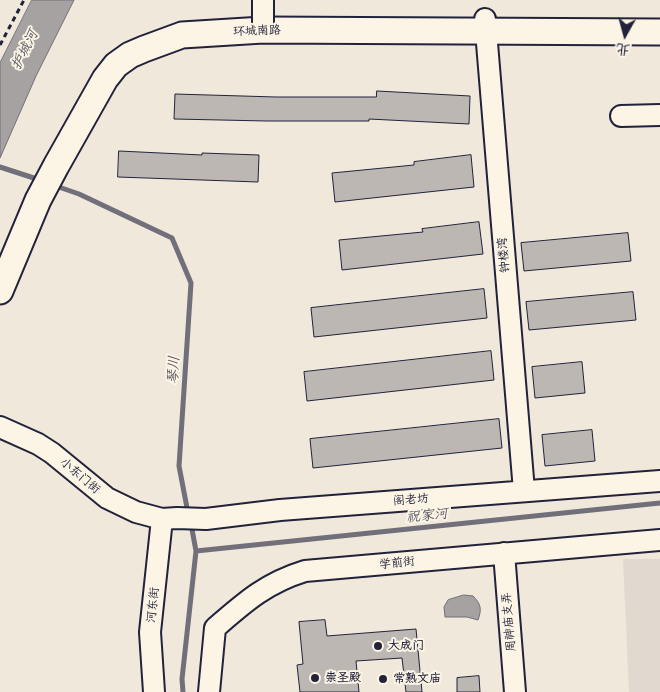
<!DOCTYPE html>
<meta charset="utf-8">
<style>
body{margin:0}
#map{position:relative;width:660px;height:692px;overflow:hidden;background:#efe8db;font-family:"Playpen Sans","LXGW WenKai TC",sans-serif}
canvas{display:block}
.north{position:absolute;left:600px;top:10px;width:50px;height:50px;-webkit-text-stroke:4px #fcf5e5;paint-order:stroke;rotate:187deg;font-size:14px;font-weight:700;line-height:20px;text-align:center;color:#22223b}
.north::after{content:'';display:block;margin:auto;width:18px;height:22px;background:#22223b;clip-path:polygon(50% 0,100% 100%,50% 72%,0 100%)}
</style>
<div id="map">
<canvas width="660" height="692"></canvas>
<div class="north">北</div>
</div>
<script>
const context = document.querySelector('canvas').getContext('2d');
context.lineJoin = 'round';
function fillPath(path, color) {
  context.fillStyle = color;
  context.fill(path, 'evenodd');
}
function strokePath(path, color, width, dash) {
  context.strokeStyle = color;
  context.lineWidth = width;
  context.lineCap = dash ? 'butt' : 'round';
  context.setLineDash(dash || []);
  context.stroke(path);
}
function drawText(font, color, halo, rows, align = 'center') {
  context.font = font + ' "Playpen Sans","LXGW WenKai TC",sans-serif';
  context.lineWidth = 4;
  context.setLineDash([]);
  context.textBaseline = 'middle';
  context.strokeStyle = halo;
  context.fillStyle = color;
  for (const [text, x, y, turn = 0] of rows) {
    context.save();
    context.translate(x, y);
    context.rotate((+turn || 0) * Math.PI / 180);
    context.textAlign = isNaN(turn) ? turn : align;
    if (halo) context.strokeText(text, 0, 0);
    context.fillText(text, 0, 0);
    context.restore();
  }
}
const built = new Path2D(`
 M 623,559 L 660,559 L 660,692 L 629,692 Z`);
const water = new Path2D(`
 M 32,0 L 74,0 L 36,76 L 0,158 L 0,63 Z
 M 464,595 L 473,596 C 481,604 482,609 478,620 L 467,617 L 445,617 L 444,607 L 448,600 Z`);
const stream = new Path2D(`
 M 0,167 L 40,180
 M 53,185 L 79,194 L 172,238 L 191,283 L 179,466 L 188,513
 M 196,551 L 660,503
 M 183,692 L 182,679 L 196,551 L 191,524`);
const building = new Path2D(`
 M 377,91 L 470,96 L 469,124 L 369,119 L 369,121 L 267,121 L 174,119 L 175,94 L 276,97 L 376,97 Z
 M 119,151 L 202,155 L 202,153 L 259,155 L 258,182 L 118,177 Z
 M 471,155 L 474,187 L 335,202 L 332,173 L 414,165 L 414,162 Z
 M 479,222 L 483,254 L 342,270 L 339,240 L 423,232 L 422,229 Z
 M 628,233 L 631,261 L 524,271 L 521,243 Z
 M 484,289 L 487,318 L 314,337 L 311,308 Z
 M 633,292 L 636,320 L 529,330 L 526,302 Z
 M 491,351 L 494,380 L 307,401 L 304,372 Z
 M 582,362 L 585,393 L 535,398 L 532,367 Z
 M 499,419 L 502,448 L 313,468 L 310,439 Z
 M 592,430 L 595,461 L 545,466 L 542,435 Z
 M 325,620 L 327,636 L 416,629 L 422,692 L 406,692 L 402,658 L 356,661 L 359,692 L 300,692 L 297,665 L 303,664 L 299,622 Z
 M 479,676 L 480,692 L 457,692 L 457,678 Z`);
const path = new Path2D(`
 M 0,45 L 24,0`);
const minor = new Path2D(`
 M 485,19 L 524,491
 M 621,116 L 660,115
 M 0,427 L 38,444 L 52,453 L 107,498 L 136,512 L 162,519 L 177,518 L 206,519 L 280,510 L 660,481
 M 504,553 L 515,692
 M 154,692 L 150,632 L 162,519
 M 209,692 L 215,628 C 245,602 266,583 305,571 L 660,540`);
const major = new Path2D(`
 M 0,291 L 38,200 L 56,166 L 105,79 L 116,65 L 130,55 L 144,49 L 182,35 L 263,30 L 660,32`);
const minorBridge = new Path2D(`
 M 263,0 L 263,30`);
const markers = [
 [378,646,5,"#22223b"],
 [315,678,5,"#22223b"],
 [383,679,5,"#22223b"]
];
const streetNames = [
 ["环城南路",257,31,-2],
 ["钟楼湾",504,255,-95],
 ["小东门街",80,476,40],
 ["阁老坊",411,500,-5],
 ["学前街",397,563,-6],
 ["河东街",153,605,-84],
 ["周神庙支弄",509,622,-95]
];
const poiNames = [
 ["大成门",388,646],
 ["崇圣殿",325,678],
 ["常熟文庙",393,679]
];
const waterNames = [
 ["护城河",25,50,-63],
 ["琴川",174,370,-86],
 ["祝家河",427,516,-6]
];
fillPath(built, '#e0d9cf');
fillPath(water, '#a6a2a2');
strokePath(water, '#716f79', 1);
strokePath(stream, '#716f79', 5);
fillPath(building, '#bcb7b3');
strokePath(building, '#22223b', 1);
strokePath(minor, '#22223b', 24);
strokePath(major, '#22223b', 29);
strokePath(path, '#22223b', 3, [5, 4]);
strokePath(minor, '#fcf5e5', 20);
strokePath(major, '#fcf5e5', 25);
strokePath(minorBridge, '#22223b', 24, []);
strokePath(minorBridge, '#fcf5e5', 20);
for (const [x, y, r, color] of markers) {
  const dot = new Path2D();
  dot.arc(x, y, r, 0, 2 * Math.PI);
  context.fillStyle = color;
  context.fill(dot);
  strokePath(dot, '#fcf5e5', 2);
}
drawText('12px', '#22223b', '#fcf5e5', streetNames);
drawText('bold 12px', '#22223b', '#fcf5e5', poiNames, 'left');
drawText('italic 14px', '#575564', '#fcf5e5', waterNames);
</script>
